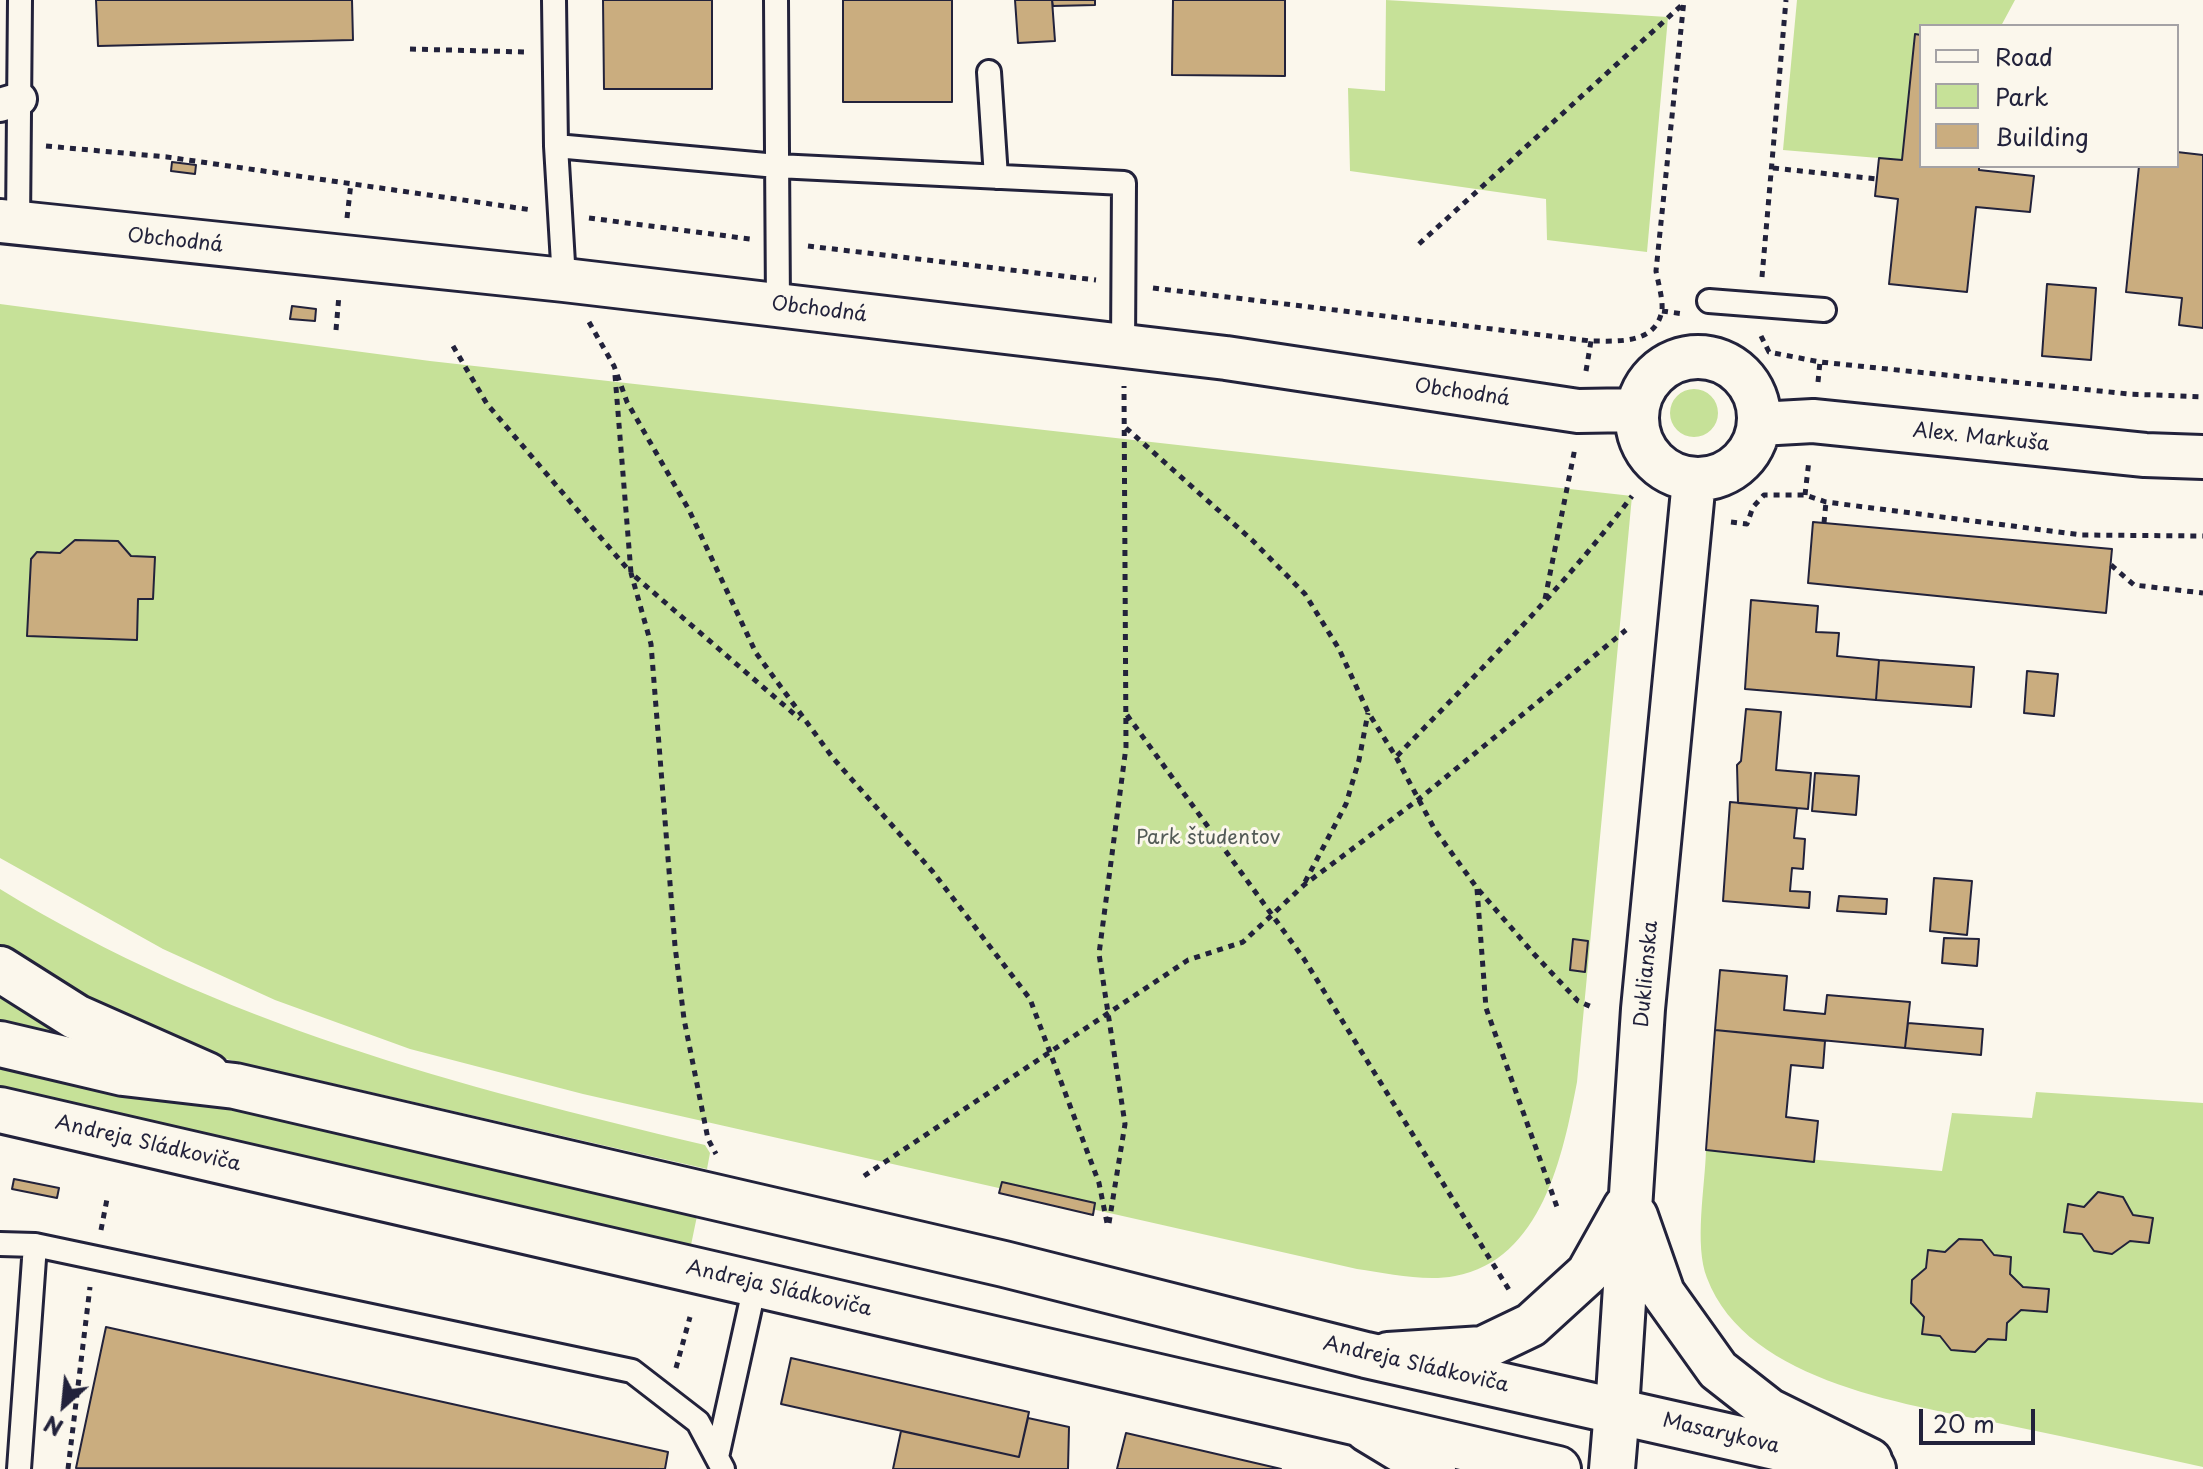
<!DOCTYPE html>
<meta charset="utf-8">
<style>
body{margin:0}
#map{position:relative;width:2203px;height:1469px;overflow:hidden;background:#fbf7ec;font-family:"Playpen Sans",sans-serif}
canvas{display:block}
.legend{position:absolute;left:1919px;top:24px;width:260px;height:144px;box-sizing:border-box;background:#fbf7ec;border:2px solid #a4a2a5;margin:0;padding:10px 14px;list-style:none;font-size:24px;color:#22223b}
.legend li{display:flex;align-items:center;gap:16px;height:40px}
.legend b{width:40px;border:2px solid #a4a2a5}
.north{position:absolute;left:24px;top:1365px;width:80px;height:80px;-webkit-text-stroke:6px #fbf7ec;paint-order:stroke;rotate:207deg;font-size:22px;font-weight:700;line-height:32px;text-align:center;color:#22223b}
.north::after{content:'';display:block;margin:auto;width:28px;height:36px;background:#22223b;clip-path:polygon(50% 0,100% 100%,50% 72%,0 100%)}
.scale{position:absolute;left:1919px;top:1409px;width:116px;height:36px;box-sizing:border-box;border:4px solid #22223b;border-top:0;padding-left:10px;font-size:24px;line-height:28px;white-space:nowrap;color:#22223b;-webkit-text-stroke:6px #fbf7ec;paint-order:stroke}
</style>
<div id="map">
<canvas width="2203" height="1469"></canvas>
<ul class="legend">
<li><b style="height:10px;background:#fbf7ec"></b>Road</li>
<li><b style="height:22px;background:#c6e198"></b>Park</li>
<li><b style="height:22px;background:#caad7f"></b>Building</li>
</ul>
<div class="north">N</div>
<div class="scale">20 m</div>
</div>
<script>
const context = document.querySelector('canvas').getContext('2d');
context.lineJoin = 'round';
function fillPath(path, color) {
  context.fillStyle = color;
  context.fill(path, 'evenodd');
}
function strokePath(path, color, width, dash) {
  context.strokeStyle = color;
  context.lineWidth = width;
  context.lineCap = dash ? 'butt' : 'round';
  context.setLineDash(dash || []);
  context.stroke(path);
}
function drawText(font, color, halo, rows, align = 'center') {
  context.font = font + ' "Playpen Sans",sans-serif';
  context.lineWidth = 6;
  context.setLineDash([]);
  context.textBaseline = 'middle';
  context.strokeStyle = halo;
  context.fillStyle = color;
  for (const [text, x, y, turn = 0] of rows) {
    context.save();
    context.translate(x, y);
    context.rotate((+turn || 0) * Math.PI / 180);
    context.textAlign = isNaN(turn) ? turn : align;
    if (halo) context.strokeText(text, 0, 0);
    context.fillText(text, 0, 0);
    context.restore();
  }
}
const green = new Path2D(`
 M 1386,0 L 1668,17 L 1647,252 L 1547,240 L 1546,199 L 1350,171 L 1348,88 L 1385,91 Z
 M 1797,0 L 2015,0 L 2001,26 L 1921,26 L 1921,35 L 1915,35 L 1902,160 L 1783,150 Z
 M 0,304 L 430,361 L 1632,496 L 1577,1082 C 1563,1155 1542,1260 1455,1276 C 1424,1282 1387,1273 1357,1269 L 583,1094 L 410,1049 L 275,1000 L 163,949 L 0,858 Z
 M1670 413a24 24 0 1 1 48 0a24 24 0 1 1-48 0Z
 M 0,889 C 219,1024 457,1086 705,1145 L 710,1153 L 707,1169 L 230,1060 L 156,1040 L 0,950 Z
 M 0,989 L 79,1040 L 0,1028 Z
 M 0,1057 L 697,1216 L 691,1245 L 0,1087 Z
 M 2036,1092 L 2203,1103 L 2203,1467 C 2139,1453 2076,1439 2012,1426 C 1915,1405 1747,1385 1707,1278 C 1694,1245 1705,1187 1706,1150 L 1942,1171 L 1952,1113 L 2032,1118 Z`);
const building = new Path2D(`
 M 96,0 L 352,0 L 353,40 L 98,46 Z
 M 603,0 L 712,0 L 712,89 L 604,89 Z
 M 843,0 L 952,0 L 952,102 L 843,102 Z
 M 1015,0 L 1052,0 L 1055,41 L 1018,43 Z
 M 1052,0 L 1095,0 L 1095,5 L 1053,6 Z
 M 1173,0 L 1285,0 L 1285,76 L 1172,75 Z
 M 1915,34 L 1921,35 L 1921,166 L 1979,166 L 1979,170 L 2034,176 L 2030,212 L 1976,207 L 1967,292 L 1889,284 L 1898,199 L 1875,196 L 1879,158 L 1902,160 Z
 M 2177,152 L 2203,155 L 2203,328 L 2179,325 L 2182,298 L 2126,292 L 2139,166 L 2177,166 Z
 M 172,162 L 196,165 L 195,174 L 171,171 Z
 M 2047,284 L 2096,288 L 2091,360 L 2042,356 Z
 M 292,306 L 316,309 L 315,321 L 290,319 Z
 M 1813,522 L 2112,549 L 2106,613 L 1808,583 Z
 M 75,540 L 118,541 L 131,556 L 155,557 L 153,599 L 138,599 L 137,640 L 27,636 L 31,559 L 37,552 L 60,553 Z
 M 1751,600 L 1818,606 L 1816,632 L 1839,633 L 1837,656 L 1879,660 L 1876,700 L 1745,689 Z
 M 1879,660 L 1974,667 L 1971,707 L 1876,700 Z
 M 2027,671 L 2058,674 L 2054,716 L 2024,713 Z
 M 1746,709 L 1781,712 L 1776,770 L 1811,773 L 1808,809 L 1738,803 L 1737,765 L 1741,761 Z
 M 1815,773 L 1859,776 L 1856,815 L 1812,811 Z
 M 1730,802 L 1797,808 L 1794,838 L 1805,839 L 1803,869 L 1792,868 L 1790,891 L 1810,892 L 1809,908 L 1723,901 Z
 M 1934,878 L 1972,881 L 1967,935 L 1930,931 Z
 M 1839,896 L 1887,899 L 1886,914 L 1837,911 Z
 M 1944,938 L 1979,939 L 1977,966 L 1942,963 Z
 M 1573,939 L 1588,941 L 1585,972 L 1570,970 Z
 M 1720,970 L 1787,976 L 1784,1010 L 1825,1014 L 1827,995 L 1910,1002 L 1905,1048 L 1715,1030 Z
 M 1908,1023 L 1983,1029 L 1981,1055 L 1905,1048 Z
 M 1715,1030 L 1825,1041 L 1823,1068 L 1791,1065 L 1786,1117 L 1818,1121 L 1814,1162 L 1706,1150 Z
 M 14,1179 L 59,1188 L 57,1198 L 12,1189 Z
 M 1002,1182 L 1095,1203 L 1093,1215 L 999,1193 Z
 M 2098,1192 L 2123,1197 L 2133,1215 L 2153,1218 L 2149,1243 L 2130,1241 L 2112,1254 L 2094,1251 L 2082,1234 L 2064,1232 L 2068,1204 L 2084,1207 Z
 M 1959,1239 L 1982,1240 L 1994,1255 L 2011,1257 L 2010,1274 L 2023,1287 L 2049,1289 L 2047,1312 L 2021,1310 L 2007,1323 L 2006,1340 L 1988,1339 L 1975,1352 L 1951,1350 L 1940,1336 L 1922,1334 L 1924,1317 L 1911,1303 L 1912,1280 L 1926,1268 L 1928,1250 L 1945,1252 Z
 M 106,1327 L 668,1452 L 665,1469 L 76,1468 Z
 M 791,1358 L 1029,1412 L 1019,1457 L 781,1404 Z
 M 1028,1418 L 1069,1427 L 1068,1469 L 893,1469 L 901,1431 L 1019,1457 Z
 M 1126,1433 L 1277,1468 L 1281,1469 L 1117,1469 Z`);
const path = new Path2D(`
 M 410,49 L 525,52
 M 46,146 L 167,157 L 532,210
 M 1773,168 L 1877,179
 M 347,218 L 351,183
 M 589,218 L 750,239
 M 1419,244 L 1683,4
 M 808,246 L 1096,280
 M 1762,277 L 1786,0
 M 1153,288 L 1591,341 C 1617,341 1656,345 1662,310 C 1663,299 1658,282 1656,271 L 1684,0
 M 1662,311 L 1684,314
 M 589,322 L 614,366 L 627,402 L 689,510 L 756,653 L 833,758 L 933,872 L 1030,999 L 1099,1183 L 1108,1228
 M 336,330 L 339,295
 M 1761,336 L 1769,352 L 1820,362 L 2129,394 L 2203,397
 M 453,346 L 487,404 L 631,573 L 651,644 L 675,946 L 684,1019 L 708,1139 L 716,1154
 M 1586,371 L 1591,341
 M 615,375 L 631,573 L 800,719
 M 1818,382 L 1820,362
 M 1126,428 L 1253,541 L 1305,594 L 1339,649 L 1368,712 L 1396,757 L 1435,830 L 1477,888 L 1534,954 L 1578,1001 L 1594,1008
 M 1805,495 L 1809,460
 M 1731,522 L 1747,524 L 1753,507 L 1764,495 L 1805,495 L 1826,502 L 2082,535 L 2203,536
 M 1824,523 L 1826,502
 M 2111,565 L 2134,585 L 2203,593
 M 1545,599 L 1575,448
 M 1127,715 L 1304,959 L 1511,1293
 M 1397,756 C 1478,672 1562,590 1632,496
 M 1305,882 L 1346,804 L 1359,760 L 1368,713
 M 1477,889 L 1486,1008 L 1557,1207
 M 864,1176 L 1188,960 L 1243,942 L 1304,885 L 1419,799 L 1626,630
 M 1109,1223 L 1125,1124 L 1099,954 L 1126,747 L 1124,386
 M 101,1230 L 107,1199
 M 676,1368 L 690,1317
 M 68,1469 L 90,1287`);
const service = new Path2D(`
 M 554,0 L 556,146 L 564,280
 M 776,0 L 778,305
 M 989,72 L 996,177
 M 556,146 L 777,166 L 1124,183 L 1123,347
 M 18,224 L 20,0
 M 1709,301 L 1824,310
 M 0,1244 L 35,1245 L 632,1371 L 698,1422 L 723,1469
 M 717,1457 L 755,1285
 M 19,1469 L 35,1245`);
const pedestrian = new Path2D(`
 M 0,105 L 20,99`);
const minor = new Path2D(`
 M 0,221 L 564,280 L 1226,358 L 1578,411 L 1637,410
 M1637 418a61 61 0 1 1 122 0a61 61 0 1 1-122 0Z
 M 1759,424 L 1813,421 L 2145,455 L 2203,457
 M 1636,1216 L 1663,1293 L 1718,1370 L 1769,1410 L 1870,1460
 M 1388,1354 L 1483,1348 L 1531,1325 L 1588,1273 L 1625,1207
 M 1617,1410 L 1643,1009 L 1694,480`);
const tertiary = new Path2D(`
 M 0,969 L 76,1017 L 207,1075
 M 1367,1429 L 1433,1469
 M 1612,1469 L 1617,1410`);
const secondary = new Path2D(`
 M 0,1044 L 123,1073 L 235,1086 L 1004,1264 L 1366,1355 L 1873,1469
 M 0,1110 L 1558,1469`);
const streetNames = [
 ["Obchodná",175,241,6],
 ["Obchodná",819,310,7],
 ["Obchodná",1462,393,8],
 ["Alex. Markuša",1981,438,6],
 ["Duklianska",1647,974,-85],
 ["Andreja Sládkoviča",148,1144,13],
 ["Andreja Sládkoviča",779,1289,13],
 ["Andreja Sládkoviča",1416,1365,13],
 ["Masarykova",1721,1434,13]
];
const parkNames = [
 ["Park študentov",1208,838]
];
fillPath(green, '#c6e198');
fillPath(building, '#caad7f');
strokePath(building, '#22223b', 2);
strokePath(service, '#22223b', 28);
strokePath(pedestrian, '#22223b', 38);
strokePath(minor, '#22223b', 48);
strokePath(tertiary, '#22223b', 50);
strokePath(secondary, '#22223b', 50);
strokePath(path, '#22223b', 5, [6, 6]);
strokePath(service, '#fbf7ec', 22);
strokePath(pedestrian, '#fbf7ec', 32);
strokePath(minor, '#fbf7ec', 42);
strokePath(tertiary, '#fbf7ec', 44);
strokePath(secondary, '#fbf7ec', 44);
drawText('20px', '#22223b', '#fbf7ec', streetNames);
drawText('20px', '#535b57', '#fbf7ec', parkNames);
</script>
